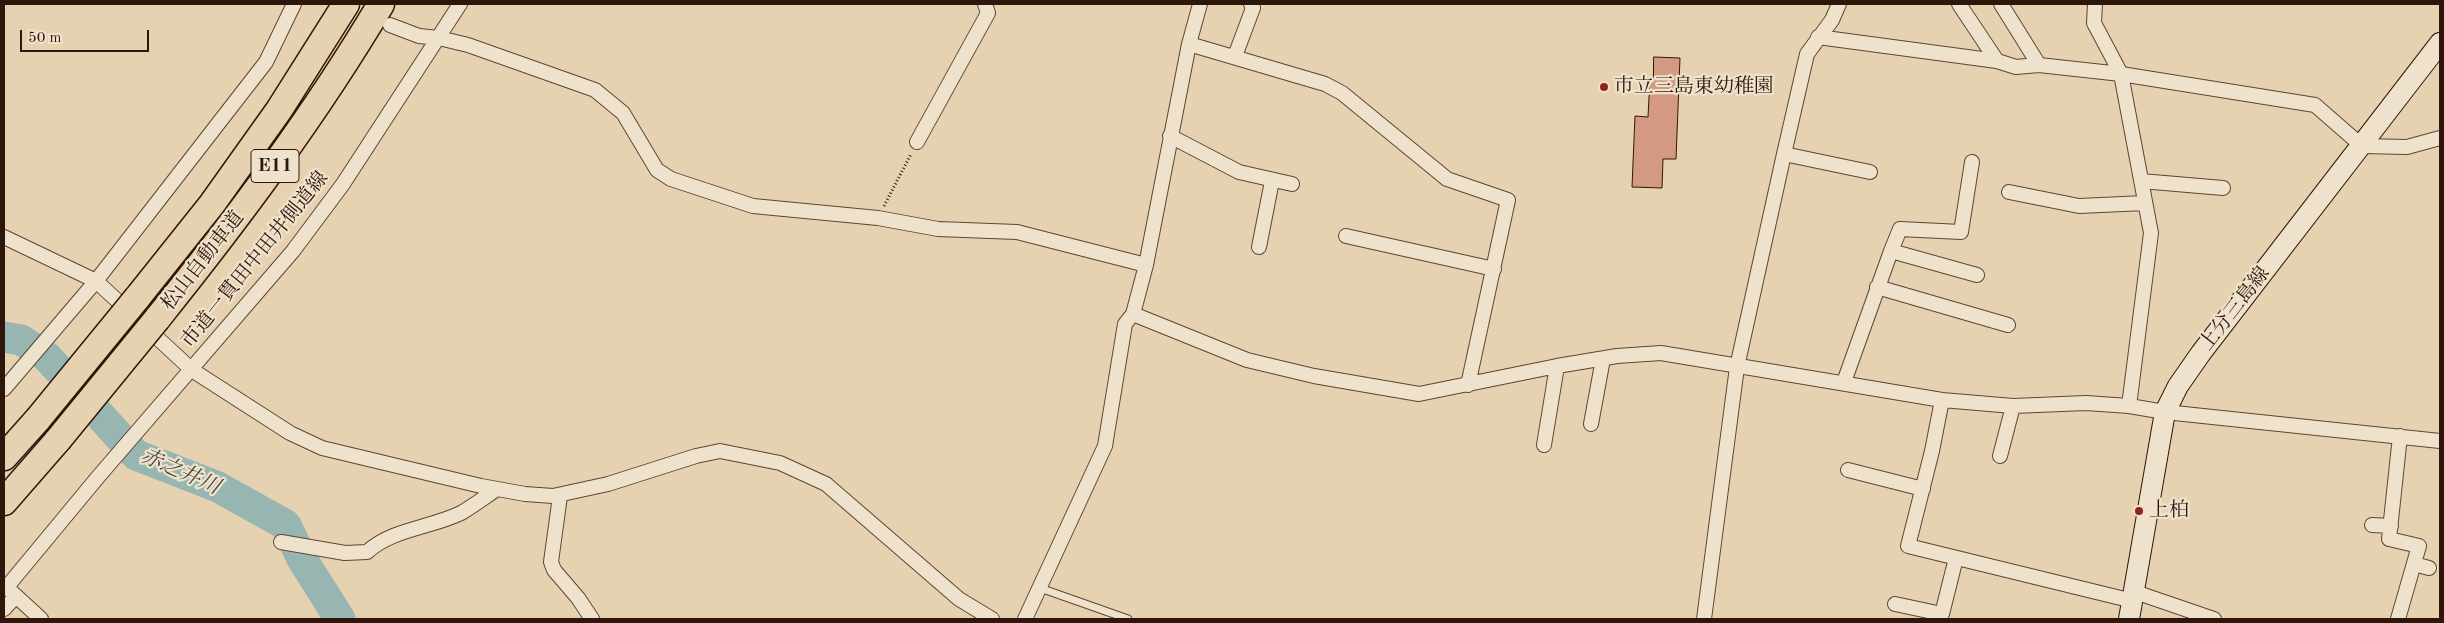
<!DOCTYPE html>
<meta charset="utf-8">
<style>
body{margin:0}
#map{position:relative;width:2444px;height:623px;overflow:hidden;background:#e6d2b0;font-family:"Old Standard TT",serif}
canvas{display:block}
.frame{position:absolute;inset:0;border:5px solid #2f160a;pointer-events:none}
.scale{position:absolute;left:20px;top:30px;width:129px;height:22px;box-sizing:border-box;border:2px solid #2f160a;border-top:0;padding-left:6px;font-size:15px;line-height:18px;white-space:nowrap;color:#2f160a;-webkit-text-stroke:4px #efe2cc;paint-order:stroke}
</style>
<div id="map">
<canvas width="2444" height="623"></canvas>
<div class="frame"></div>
<div class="scale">50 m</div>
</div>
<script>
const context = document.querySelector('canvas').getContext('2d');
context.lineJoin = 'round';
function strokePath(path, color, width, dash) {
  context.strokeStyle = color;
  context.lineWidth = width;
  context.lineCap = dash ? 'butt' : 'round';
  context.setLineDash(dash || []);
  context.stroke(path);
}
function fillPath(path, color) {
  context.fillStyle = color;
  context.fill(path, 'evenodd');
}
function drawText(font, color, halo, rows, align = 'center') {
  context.font = font + ' "Old Standard TT","Noto Serif JP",serif';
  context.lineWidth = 4.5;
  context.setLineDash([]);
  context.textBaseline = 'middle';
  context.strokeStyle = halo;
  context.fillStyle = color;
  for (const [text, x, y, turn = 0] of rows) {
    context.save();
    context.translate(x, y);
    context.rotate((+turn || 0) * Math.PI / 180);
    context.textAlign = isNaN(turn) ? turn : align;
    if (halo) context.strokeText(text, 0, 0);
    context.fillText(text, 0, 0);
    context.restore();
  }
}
const river = new Path2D(`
 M 4,337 L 21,340 L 47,357 L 136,455 L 218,487 L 286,525 L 302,559 L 340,619`);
const building = new Path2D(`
 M 1654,57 L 1680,58 L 1676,159 L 1663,159 L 1662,188 L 1632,187 L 1635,116 L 1648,117 L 1650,78 L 1653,78 Z`);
const path = new Path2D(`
 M 884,206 L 911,154`);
const service = new Path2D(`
 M 1040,588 L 1128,619`);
const minor = new Path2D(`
 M 1959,4 L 1997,61
 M 2001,4 L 2039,65
 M 2095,4 L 2094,23 L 2121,74 L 2151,233 L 2129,406
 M 390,25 L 419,36 L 439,38 L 468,45 L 595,90 L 623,113 L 657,170 L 671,179 L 753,206 L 878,218 L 938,229 L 1017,232 L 1146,265 L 1133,314 L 1125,324 L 1105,446 L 1025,619
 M 1818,37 L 1997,61 L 2016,67 L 2039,65 L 2121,74 L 2315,105 L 2362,146 L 2407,147 L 2440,138
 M 1189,44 L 1325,84 L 1342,93 L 1447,179 L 1508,200 L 1468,385
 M 1235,56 L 1253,8 L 1251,4
 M 1170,136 L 1239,172 L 1292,184
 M 917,142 L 988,13 L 985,4
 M 1784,154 L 1870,172
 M 2141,181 L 2223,188
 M 2009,192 L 2079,206 L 2145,203
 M 1346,236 L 1494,269
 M 4,237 L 96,281 L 192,370 L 290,433 L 322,448 L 481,486 L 525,494 L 553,496 L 608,484 L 696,456 L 720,451 L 780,463 L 826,484 L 959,599 L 992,619
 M 1259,247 L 1272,181
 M 1891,251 L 1900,229 L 1961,232 L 1972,162
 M 1146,265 L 1189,44 L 1200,4
 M 1877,287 L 2008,325
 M 1133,314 L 1247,360 L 1314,376 L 1419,394 L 1557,366 L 1617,356 L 1661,353 L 1942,400 L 2013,406 L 2086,403 L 2129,406 L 2165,412 L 2440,441
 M 1844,382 L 1891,251 L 1977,275
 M 4,389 L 96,281 L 266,62 L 294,4
 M 1942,400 L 1932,451 L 1908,546 L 2133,601
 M 1591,424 L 1603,359
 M 1544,445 L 1557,366
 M 2000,456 L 2013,406
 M 1848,470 L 1923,489
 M 560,496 L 551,562 L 554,570 L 578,598 L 592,619
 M 2372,525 L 2391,526
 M 281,542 L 345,553 L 367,552 C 392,529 430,528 461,513 C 473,506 485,497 497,489
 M 2414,564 L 2429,568
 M 4,585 L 41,619
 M 6,588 L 98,477 L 293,251 L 343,184 L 460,4
 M 2135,592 L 2214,619
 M 1895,604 L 1942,614 L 1956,558
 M 4,609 L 16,596
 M 1704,619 L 1737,367 L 1784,154 L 1807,54 L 1832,20 L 1839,4
 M 2398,619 L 2419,546 L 2389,539 L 2400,436`);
const secondary = new Path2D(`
 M 2129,619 L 2165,412 L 2178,386 L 2201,353 L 2440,43`);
const motorway = new Path2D(`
 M 137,298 L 212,204 L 279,110 L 346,4
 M 157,319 C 238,218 315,115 381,4
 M 4,457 L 38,419
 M 4,502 L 58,440`);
const motorwayBridge = new Path2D(`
 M 38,419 L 137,298
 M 58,440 L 157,319`);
const markers = [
 [1604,87,5,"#8f2418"],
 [2139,511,5,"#8f2418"]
];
const shields = [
 [275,166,48]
];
const shieldNames = [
 ["E11",275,166]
];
const poiNames = [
 ["市立三島東幼稚園",1614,87],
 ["上柏",2149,511]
];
const streetNames = [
 ["市道一貫田中田井側道線",255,260,-51],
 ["松山自動車道",203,261,-52],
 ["上分三島線",2235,309,-52]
];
const waterNames = [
 ["赤之井川",180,472,24]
];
strokePath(river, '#97b6b1', 31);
fillPath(building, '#d39981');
strokePath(building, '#2f160a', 1);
strokePath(service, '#5d4534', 9);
strokePath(minor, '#5d4534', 16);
strokePath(secondary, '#2f160a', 22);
strokePath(motorway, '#2f160a', 29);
strokePath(path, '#2f160a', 3, [1, 2.5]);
strokePath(service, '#efe2cc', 7);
strokePath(minor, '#efe2cc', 14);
strokePath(secondary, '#efe2cc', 20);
strokePath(motorway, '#e6d2b0', 26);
strokePath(motorwayBridge, '#2f160a', 29, []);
strokePath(motorwayBridge, '#e6d2b0', 26);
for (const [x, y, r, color] of markers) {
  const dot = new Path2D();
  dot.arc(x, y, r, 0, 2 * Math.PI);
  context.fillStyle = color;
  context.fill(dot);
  strokePath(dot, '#efe2cc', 2);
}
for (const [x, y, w] of shields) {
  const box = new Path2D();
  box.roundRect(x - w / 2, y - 16.5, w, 33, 4);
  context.fillStyle = '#efe2cc';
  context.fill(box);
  strokePath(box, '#2f160a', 1);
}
drawText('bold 19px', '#2f160a', null, shieldNames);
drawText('20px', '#2f160a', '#efe2cc', poiNames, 'left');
drawText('20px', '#2f160a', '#efe2cc', streetNames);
drawText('italic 21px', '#4e463c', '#efe2cc', waterNames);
</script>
